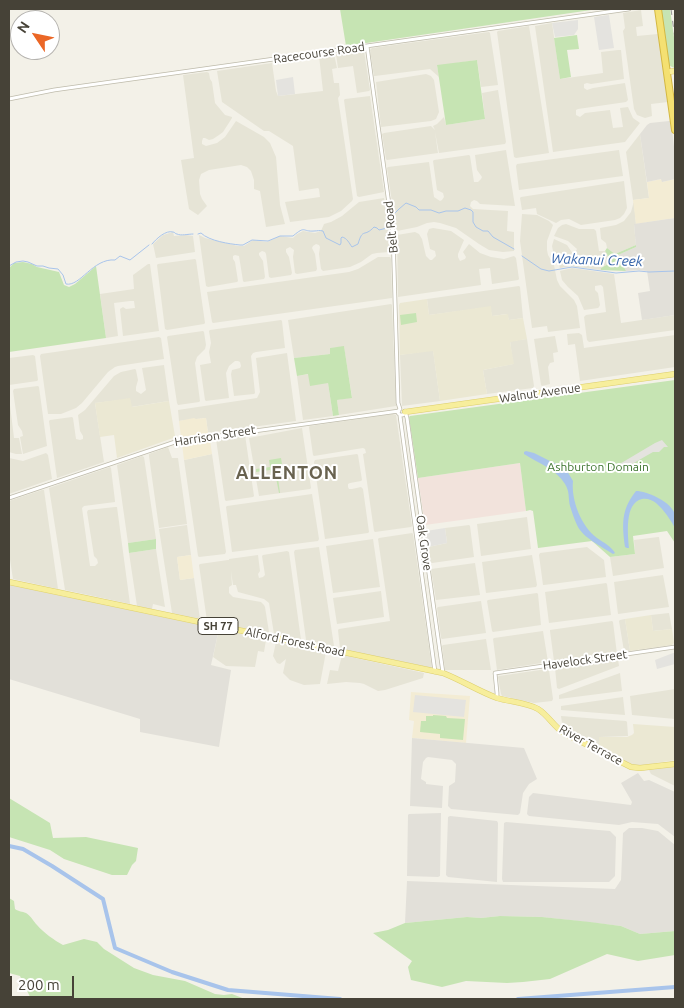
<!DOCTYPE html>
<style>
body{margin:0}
#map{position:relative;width:684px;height:1008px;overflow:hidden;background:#f3f1e8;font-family:Ubuntu,sans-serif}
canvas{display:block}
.frame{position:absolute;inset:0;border:10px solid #464237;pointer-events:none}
.north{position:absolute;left:10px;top:10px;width:50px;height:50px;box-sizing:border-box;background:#fff;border:1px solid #b5b3af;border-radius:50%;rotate:304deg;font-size:14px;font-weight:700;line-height:20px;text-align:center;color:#464237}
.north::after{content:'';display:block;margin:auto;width:18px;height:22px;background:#eb6726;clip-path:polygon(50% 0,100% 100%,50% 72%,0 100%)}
.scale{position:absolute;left:10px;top:976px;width:64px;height:22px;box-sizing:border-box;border:2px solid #464237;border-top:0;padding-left:6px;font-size:15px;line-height:18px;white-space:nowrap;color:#464237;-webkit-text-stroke:4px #fff;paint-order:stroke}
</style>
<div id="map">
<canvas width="684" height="1008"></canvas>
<div class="frame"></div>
<div class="north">N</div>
<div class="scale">200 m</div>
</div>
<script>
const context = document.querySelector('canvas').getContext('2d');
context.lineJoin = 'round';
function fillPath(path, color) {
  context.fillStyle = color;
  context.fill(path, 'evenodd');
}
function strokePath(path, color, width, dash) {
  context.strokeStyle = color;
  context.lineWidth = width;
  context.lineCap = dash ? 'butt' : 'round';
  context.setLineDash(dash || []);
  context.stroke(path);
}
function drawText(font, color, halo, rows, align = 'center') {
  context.font = font + ' Ubuntu,sans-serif';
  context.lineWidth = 4;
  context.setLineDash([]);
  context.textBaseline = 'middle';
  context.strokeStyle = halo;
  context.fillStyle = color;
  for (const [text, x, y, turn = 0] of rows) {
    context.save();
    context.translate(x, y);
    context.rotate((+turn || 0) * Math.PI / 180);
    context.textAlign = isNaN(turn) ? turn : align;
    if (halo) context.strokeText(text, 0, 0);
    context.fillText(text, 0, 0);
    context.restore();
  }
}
const residential = new Path2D(`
 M 641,10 L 643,26 L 636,27 L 637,36 L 658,34 L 668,102 L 651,104 L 652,116 L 645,118 L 637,115 L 634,109 L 623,31 L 625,28 L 623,13 Z
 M 552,23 L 560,79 L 603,73 L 601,52 L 618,50 L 621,50 L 624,79 L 591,84 L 587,83 L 584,84 L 584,88 L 587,90 L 593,88 L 625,83 L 628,100 L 626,102 L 578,109 L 576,110 L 576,115 L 580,117 L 585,113 L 610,110 L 613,128 L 623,127 L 620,108 L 628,107 L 633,118 L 640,123 L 625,142 L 553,152 L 535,26 Z
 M 529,26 L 549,153 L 516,158 L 514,157 L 497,32 L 498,31 Z
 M 489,32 L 490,33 L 498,85 L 481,87 L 477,60 L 437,66 L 439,77 L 430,69 L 375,76 L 374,76 L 370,50 L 372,48 Z
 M 363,50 L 364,51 L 370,90 L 369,91 L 357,93 L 353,66 L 338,68 L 336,54 Z
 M 334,54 L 337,68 L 332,69 L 334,83 L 339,83 L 340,95 L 338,98 L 353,199 L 352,201 L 341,211 L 329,217 L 290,222 L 285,202 L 320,197 L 319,189 L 318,188 L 299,191 L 293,146 L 269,131 L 264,131 L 222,102 L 217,71 L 272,63 L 276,91 L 278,96 L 323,91 L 319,56 Z
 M 207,72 L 209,73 L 210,79 L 212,82 L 215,103 L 225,115 L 232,117 L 232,118 L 223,132 L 219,135 L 213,139 L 209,140 L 205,138 L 203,138 L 202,141 L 202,144 L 206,146 L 217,143 L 225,137 L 236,121 L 264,137 L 270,143 L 276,157 L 280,205 L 285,224 L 266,227 L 260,191 L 254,189 L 254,180 L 251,171 L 247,167 L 241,165 L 209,170 L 201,174 L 199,180 L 200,194 L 202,199 L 207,206 L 198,215 L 189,209 L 181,160 L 194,158 L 183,75 Z
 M 426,74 L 431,76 L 434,80 L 439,112 L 436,119 L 431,121 L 381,127 L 376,82 Z
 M 498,90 L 506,142 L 505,144 L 439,153 L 435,132 L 438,153 L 387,160 L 386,159 L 382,134 L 384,133 L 431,126 L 435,130 L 433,126 L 437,124 L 444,117 L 446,125 L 485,119 L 482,93 Z
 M 370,96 L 384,192 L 359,197 L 357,196 L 344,100 L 345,99 Z
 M 640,134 L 649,198 L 633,200 L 626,152 Z
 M 506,150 L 515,206 L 480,204 L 477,201 L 474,200 L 471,202 L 470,206 L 473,209 L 508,211 L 507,231 L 514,232 L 514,251 L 503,252 L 489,250 L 479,244 L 456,228 L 440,223 L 434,222 L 427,223 L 417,227 L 397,231 L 396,230 L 387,168 L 388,167 L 429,162 L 434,197 L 440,201 L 442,200 L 444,197 L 443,193 L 437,190 L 433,161 L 434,160 L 469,155 L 470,156 L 474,182 L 478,182 L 481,179 L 482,177 L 477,170 L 475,155 Z
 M 619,150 L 623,176 L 519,190 L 516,166 L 517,164 Z
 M 624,181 L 627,208 L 624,214 L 620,218 L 615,220 L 581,225 L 569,219 L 561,220 L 556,223 L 537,214 L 536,208 L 522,210 L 520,198 L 521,197 Z
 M 384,198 L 390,234 L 391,250 L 389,252 L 377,253 L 372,254 L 361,262 L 350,267 L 323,271 L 321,269 L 319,254 L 320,247 L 319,245 L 316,244 L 313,246 L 312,248 L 315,254 L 317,269 L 316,271 L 297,274 L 295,273 L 293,257 L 294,250 L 290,247 L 286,249 L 286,252 L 289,257 L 292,273 L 291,275 L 271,278 L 269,277 L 266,254 L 265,252 L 262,251 L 259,253 L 259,255 L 263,261 L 265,277 L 264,279 L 244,282 L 243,281 L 239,256 L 235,255 L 233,256 L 233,259 L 235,262 L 238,281 L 237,282 L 208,287 L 206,286 L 199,235 L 205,238 L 238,246 L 244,246 L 253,240 L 267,242 L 280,236 L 293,238 L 297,234 L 303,231 L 315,233 L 321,231 L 324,224 L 331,222 L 342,216 L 359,202 Z
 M 634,201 L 636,224 L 634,225 L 636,245 L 615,254 L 607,248 L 606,243 L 601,239 L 600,228 L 616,225 L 624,221 L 631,212 Z
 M 522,214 L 537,215 L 549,221 L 553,225 L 547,241 L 547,250 L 548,255 L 554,265 L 557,280 L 560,286 L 574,300 L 577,306 L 580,328 L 548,332 L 547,326 L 532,328 L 520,241 Z
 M 566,224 L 579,229 L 594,229 L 596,231 L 599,251 L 605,251 L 607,254 L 610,263 L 601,268 L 601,270 L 570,266 L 560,268 L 556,255 L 553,251 L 552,246 L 554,239 L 567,245 L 573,254 L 575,253 L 577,249 L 568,241 L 554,236 L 558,228 L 562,225 Z
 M 433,228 L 451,231 L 464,240 L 458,254 L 458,257 L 460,261 L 465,259 L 466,257 L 463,252 L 469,244 L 480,253 L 491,257 L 504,259 L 514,256 L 516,258 L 519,279 L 518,280 L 492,284 L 490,268 L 479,269 L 481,285 L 398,297 L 397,235 L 415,232 L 419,234 L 422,239 L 426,256 L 430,260 L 432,260 L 436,256 L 435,251 L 430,249 L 427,234 L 429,229 Z
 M 173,232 L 174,236 L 186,235 L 193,236 L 195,252 L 156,258 L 153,244 L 163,235 Z
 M 378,257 L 390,257 L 391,259 L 392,298 L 213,323 L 212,322 L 207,292 L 349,272 L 358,269 Z
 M 195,259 L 196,260 L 205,323 L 204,324 L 167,330 L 165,329 L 157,265 L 158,264 Z
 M 148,264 L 150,264 L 159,331 L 123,336 L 120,309 L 123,307 L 126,309 L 135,308 L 134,301 L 130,301 L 114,303 L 118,336 L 106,338 L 100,294 L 134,289 L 133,275 Z
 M 572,268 L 614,274 L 621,323 L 675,315 L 675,330 L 589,342 L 587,340 L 584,317 L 586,315 L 606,312 L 603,287 L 601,285 L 595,286 L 595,290 L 598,293 L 600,305 L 599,307 L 598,308 L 584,310 L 578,296 L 568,287 L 562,280 L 560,271 Z
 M 519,286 L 520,287 L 523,318 L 509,320 L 507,314 L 492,316 L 490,307 L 429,315 L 427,299 Z
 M 391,304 L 392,305 L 396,406 L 339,415 L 337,400 L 352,397 L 344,347 L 330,348 L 330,354 L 294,358 L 288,320 Z
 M 281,320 L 282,321 L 285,348 L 256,352 L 253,353 L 251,356 L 255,393 L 254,394 L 234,396 L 231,374 L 232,370 L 240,368 L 241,366 L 240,362 L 238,361 L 235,361 L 229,366 L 226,373 L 229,398 L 206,401 L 205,400 L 200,365 L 211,363 L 209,352 L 211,343 L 209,331 L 210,330 Z
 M 203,331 L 204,332 L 206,345 L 205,349 L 197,357 L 195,363 L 200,401 L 199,402 L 178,405 L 177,403 L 167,337 L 168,336 Z
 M 579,333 L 582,335 L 584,348 L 675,335 L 675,367 L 580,381 L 575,344 L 568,345 L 567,334 Z
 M 555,336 L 558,352 L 553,353 L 554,362 L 550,363 L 548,367 L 550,384 L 542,386 L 541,385 L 534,339 Z
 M 159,337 L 161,338 L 164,359 L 118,366 L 115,367 L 108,372 L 82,403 L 76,408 L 61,414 L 48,414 L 40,356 L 41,354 Z
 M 527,339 L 534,386 L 533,388 L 487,394 L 483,370 L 513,364 L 510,341 Z
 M 433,350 L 440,401 L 402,406 L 400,355 Z
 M 287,353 L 296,421 L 208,433 L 206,418 L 179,421 L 178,410 L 257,398 L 260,392 L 256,358 Z
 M 33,355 L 35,356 L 38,380 L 37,381 L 9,385 L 9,358 Z
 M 164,365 L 169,401 L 131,407 L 130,399 L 95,403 L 104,462 L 57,478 L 49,421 L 50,420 L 72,417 L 73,418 L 76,439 L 80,440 L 83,439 L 83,436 L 80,431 L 78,415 L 85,410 L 114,376 L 121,372 L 135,369 L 136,370 L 138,380 L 136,387 L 136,391 L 141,394 L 146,390 L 142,368 Z
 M 309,374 L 328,383 L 333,416 L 303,420 L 297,376 Z
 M 38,386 L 39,387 L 47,446 L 23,454 L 20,437 L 23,436 L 22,431 L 18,425 L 13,391 L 14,389 Z
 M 9,397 L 14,438 L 19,438 L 22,454 L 16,454 L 9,452 Z
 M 393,414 L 396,415 L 412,526 L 411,527 L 375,532 L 374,531 L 363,454 L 366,453 L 365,449 L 363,448 L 314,456 L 313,455 L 309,427 L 310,426 Z
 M 302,428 L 311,488 L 310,489 L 259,496 L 249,438 Z
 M 245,435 L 254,496 L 253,497 L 226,501 L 225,500 L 216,439 Z
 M 168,447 L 172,458 L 178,458 L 187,524 L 159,528 L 149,456 L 149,454 Z
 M 46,453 L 48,455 L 52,479 L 9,494 L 9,458 L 23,461 Z
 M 212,454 L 226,552 L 225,554 L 199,557 L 198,556 L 184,460 Z
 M 357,454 L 358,455 L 362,480 L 361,481 L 350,483 L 348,484 L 348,487 L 349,489 L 352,489 L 361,487 L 363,489 L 369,532 L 368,533 L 325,539 L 314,462 L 315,460 Z
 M 142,456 L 144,457 L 156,539 L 128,543 L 117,465 Z
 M 110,467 L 111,468 L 115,501 L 115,502 L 84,506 L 82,508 L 90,566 L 95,566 L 98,563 L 97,559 L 94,556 L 87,512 L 88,510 L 115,507 L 117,507 L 130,604 L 65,590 L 49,488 Z
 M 42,490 L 44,490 L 58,589 L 13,579 L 9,553 L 9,501 Z
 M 312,494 L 319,539 L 318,541 L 232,552 L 226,507 L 227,506 Z
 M 527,517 L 531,549 L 481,556 L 477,524 Z
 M 187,525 L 191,555 L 177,557 L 180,580 L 194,578 L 200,619 L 172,613 L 159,529 Z
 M 469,525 L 470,526 L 474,557 L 432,563 L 430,562 L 428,547 L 447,543 L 445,528 Z
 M 412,533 L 413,534 L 432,668 L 340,649 L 338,630 L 339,629 L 390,621 L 378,539 L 379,538 Z
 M 658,537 L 659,537 L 664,568 L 613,576 L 610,557 L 635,554 L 634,540 Z
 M 373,539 L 380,587 L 333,593 L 326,546 Z
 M 319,547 L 334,646 L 333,647 L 308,642 L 306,640 L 294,552 L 295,550 Z
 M 587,547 L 604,560 L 606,577 L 544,585 L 543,585 L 539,555 L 540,553 Z
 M 156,549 L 165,607 L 153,604 L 152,609 L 137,606 L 129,553 Z
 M 287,551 L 289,552 L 301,640 L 274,634 L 269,603 L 264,599 L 238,592 L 236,585 L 233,585 L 231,571 L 232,585 L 229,587 L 229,593 L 233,597 L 261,602 L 264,605 L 265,607 L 269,632 L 267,633 L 207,621 L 199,565 L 200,564 L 228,560 L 229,560 L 229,559 L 258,555 L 260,571 L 258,574 L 259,578 L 263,577 L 265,575 L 262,556 L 263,555 Z
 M 532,555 L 537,585 L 536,587 L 486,593 L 482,562 Z
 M 475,563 L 480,595 L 436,600 L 431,569 Z
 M 663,575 L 669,607 L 618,614 L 614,582 Z
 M 606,583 L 607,584 L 611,615 L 549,623 L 545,592 Z
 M 381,591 L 384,617 L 337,624 L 333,598 Z
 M 537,593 L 538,594 L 541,625 L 493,632 L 492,631 L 487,601 L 488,600 Z
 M 481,601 L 486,633 L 442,639 L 441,638 L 437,608 L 438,607 Z
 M 669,613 L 672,629 L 653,631 L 651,615 Z
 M 625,619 L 630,651 L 624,651 L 619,621 L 620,620 Z
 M 612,621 L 613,622 L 617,654 L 554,661 L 550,631 L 550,630 Z
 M 219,629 L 266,640 L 264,652 L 258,651 L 255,667 L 226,666 L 213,657 Z
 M 543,631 L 548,662 L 497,670 L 493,639 L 494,638 Z
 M 486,639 L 491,670 L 445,670 L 442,646 L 443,645 Z
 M 276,642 L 326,652 L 320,684 L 304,685 L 290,680 L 283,673 L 286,659 L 280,664 L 277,663 L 273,656 Z
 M 342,655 L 424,673 L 423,678 L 385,690 L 378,691 L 364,684 L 360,683 L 346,682 L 327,684 L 330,670 L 338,671 Z
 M 618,659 L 619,666 L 559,689 L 557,688 L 555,668 Z
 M 547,669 L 549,670 L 553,699 L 552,701 L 534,703 L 502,696 L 501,694 L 498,677 L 499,676 Z
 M 620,673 L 622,691 L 559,699 L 559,695 Z
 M 675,689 L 675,719 L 632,715 L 630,696 Z
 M 623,697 L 625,715 L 561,710 L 561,706 Z
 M 561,716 L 626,721 L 627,722 L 628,736 L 600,737 L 599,748 L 563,730 Z
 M 675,767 L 675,786 L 651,774 L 649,770 Z`);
const commercial = new Path2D(`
 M 662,179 L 662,182 L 675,179 L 675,218 L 636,224 L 633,200 L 649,198 L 647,182 Z
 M 194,418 L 196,419 L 206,418 L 208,433 L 181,437 L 179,421 Z
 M 210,440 L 212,454 L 184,460 L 182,444 Z
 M 191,555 L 194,578 L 180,580 L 177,557 Z
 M 411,692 L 470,696 L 466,743 L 412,738 L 414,721 L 409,720 Z`);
const industrial = new Path2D(`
 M 669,121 L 671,121 L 675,155 L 675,179 L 662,182 L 661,179 L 647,182 L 640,134 L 647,125 L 650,123 Z
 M 675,218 L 675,315 L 642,320 L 638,293 L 650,291 L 647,271 L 638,270 L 626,271 L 618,255 L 636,247 L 634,224 Z
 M 9,585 L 219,629 L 211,665 L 231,670 L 219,747 L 140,732 L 140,719 L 9,679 Z
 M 412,738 L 524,748 L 537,779 L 529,784 L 523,793 L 520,813 L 518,815 L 451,809 L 448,806 L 449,786 L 455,782 L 456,764 L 452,760 L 428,757 L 426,758 L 423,762 L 421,779 L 426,782 L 426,784 L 443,786 L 442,808 L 410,806 Z
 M 638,773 L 644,781 L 649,780 L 675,792 L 675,837 L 658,824 L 632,822 L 619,825 L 529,816 L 527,814 L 529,797 L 533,793 L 631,805 L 632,802 L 621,783 Z
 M 441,813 L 440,876 L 438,877 L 407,876 L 408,815 L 409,814 Z
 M 450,816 L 497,821 L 498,823 L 497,882 L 448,877 L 446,875 L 448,817 Z
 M 506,822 L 610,831 L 616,837 L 615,876 L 609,882 L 503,882 L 502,879 L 504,823 Z
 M 629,828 L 642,828 L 658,831 L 675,845 L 675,931 L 640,934 L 621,926 L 542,917 L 500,916 L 481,918 L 467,917 L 405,923 L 407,881 L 615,889 L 621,880 L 623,833 Z`);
const education = new Path2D(`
 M 427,299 L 429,315 L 491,306 L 492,316 L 508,314 L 509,320 L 523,318 L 527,339 L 510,342 L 514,364 L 483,370 L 487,394 L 440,401 L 433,351 L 400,355 L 399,305 L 400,303 Z
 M 130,398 L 132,407 L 169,401 L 175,436 L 173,438 L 117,458 L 114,435 L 100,437 L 95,403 Z
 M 651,615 L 653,631 L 672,629 L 674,643 L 672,645 L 630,651 L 625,619 Z
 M 633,724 L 675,727 L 675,760 L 644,765 L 633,765 L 599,748 L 599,737 L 627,737 L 632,735 L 634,733 Z`);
const medical = new Path2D(`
 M 520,463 L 526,511 L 425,525 L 418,478 Z`);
const green = new Path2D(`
 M 340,9 L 598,9 L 346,46 Z
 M 661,9 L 670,9 L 675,44 L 675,68 L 672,67 L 669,65 Z
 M 577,35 L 579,49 L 567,50 L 571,77 L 560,79 L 554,38 Z
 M 477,60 L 485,119 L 446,125 L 437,65 Z
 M 636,245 L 636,247 L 618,255 L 626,271 L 601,270 L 601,268 L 610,263 L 607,254 L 605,251 L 607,248 L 615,254 Z
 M 23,262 L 32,264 L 37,267 L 59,272 L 64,285 L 69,287 L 75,284 L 96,266 L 106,338 L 9,352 L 9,268 L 14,263 Z
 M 416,313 L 417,322 L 401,325 L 400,315 Z
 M 344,346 L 352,398 L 337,400 L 339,415 L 333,416 L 328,383 L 310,386 L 308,374 L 297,376 L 294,358 L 330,354 L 330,348 Z
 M 675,380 L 675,543 L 667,531 L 633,536 L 635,554 L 610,557 L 592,541 L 538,548 L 533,511 L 530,510 L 526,511 L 520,463 L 418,478 L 409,417 L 410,416 Z
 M 281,458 L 284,477 L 278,478 L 280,493 L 279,493 L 276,478 L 272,478 L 270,470 L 256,472 L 256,469 L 270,467 L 269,460 Z
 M 156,539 L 156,549 L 129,553 L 128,543 Z
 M 433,715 L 446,716 L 447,718 L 465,719 L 463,740 L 440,738 L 440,734 L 420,732 L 421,721 L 426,721 L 426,716 L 433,716 Z
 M 9,798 L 50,823 L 53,838 L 86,837 L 138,848 L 136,861 L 132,865 L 127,875 L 112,875 L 64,859 L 50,850 L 9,837 Z
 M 9,898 L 14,901 L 15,909 C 19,912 22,911 26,913 C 31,916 34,922 37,925 C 44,933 54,940 63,945 L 84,939 L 97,942 L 104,949 L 134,968 L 153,975 L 185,981 L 215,994 L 224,995 L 232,994 L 245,999 L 31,999 L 20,976 L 9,973 Z
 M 500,916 L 542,917 L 590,922 L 621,926 L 640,934 L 675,931 L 675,955 L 638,961 L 607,954 L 550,979 L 523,982 L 507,983 L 466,981 L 442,987 L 411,980 L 408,967 L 412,961 L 373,933 L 388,930 L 405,923 L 467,917 L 481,918 Z`);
const parking = new Path2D(`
 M 609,15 L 614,48 L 599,50 L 594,17 Z
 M 578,20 L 578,29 L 574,35 L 555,37 L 552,23 Z
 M 293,77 L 295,94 L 278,96 L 276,80 Z
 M 662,440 L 668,447 L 664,447 L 659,452 L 653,452 L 625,468 L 622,468 L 621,467 L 621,463 L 623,462 L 655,443 Z
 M 445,528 L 447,543 L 428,547 L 426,531 Z
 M 673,653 L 674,653 L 675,664 L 657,669 L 655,660 Z
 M 415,695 L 466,700 L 464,717 L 413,712 Z`);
const water = new Path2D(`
 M 526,451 L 534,453 L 562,467 L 567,471 L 573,481 C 571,500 581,526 597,538 C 604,543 611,546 615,553 L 613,554 C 601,546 583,538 577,525 C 574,519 572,512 570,506 C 568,498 570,492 565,484 C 556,469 538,463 524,454 L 524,452 Z
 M 636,491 C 647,491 669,501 674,512 C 676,516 675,523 675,528 C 670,519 664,510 656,503 C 652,500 647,498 642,499 C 624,503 628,535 629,548 L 627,548 L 625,547 C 622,524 621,510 636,491 Z`);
const stream = new Path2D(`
 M 395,213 L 399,209 L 406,203 L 416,207 L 419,210 L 431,210 L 439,213 L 446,211 L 458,211 L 465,208 L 471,210 L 473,212 L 473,222 L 476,227 L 483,231 L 488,231 L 493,237 L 514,249
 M 198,234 L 201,233 C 209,241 230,244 240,245 L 243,245 L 252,240 L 268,241 L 280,236 L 293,236 C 306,225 302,232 314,231 C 317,231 320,230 323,231 L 326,238 L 340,245 L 341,243 L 341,238 L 342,237 C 347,238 349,243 352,247 L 358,244 C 363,227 364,238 374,227 L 377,228 L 379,230 L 387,228
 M 152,244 C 157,238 166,230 173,232 C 175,232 175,234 177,234 C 181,236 188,234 193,234
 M 522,256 L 541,269 L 549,271 L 572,267 L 616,273 L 639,271 L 649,272 L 675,271
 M 9,266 L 16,262 L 23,261 L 28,262 L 37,266 L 43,266 L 49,268 L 58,269 L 63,275 L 66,284 C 80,287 93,258 115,260 L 120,256 L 130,260 L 149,245`);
const river = new Path2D(`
 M 9,846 L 23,849 L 52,866 L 103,899 L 115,948 L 172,972 L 228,990 L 340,999
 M 518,999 L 675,987`);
const minor = new Path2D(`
 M 367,46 L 393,233 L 398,403 L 400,409
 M 9,99 L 54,90 L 629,9
 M 399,410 L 398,413 L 400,415 L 403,415 L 405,413
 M 405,411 L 407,418 L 443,673
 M 400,416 L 435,672
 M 9,498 L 175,442 L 399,411
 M 497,697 L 497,693 L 495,673 L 675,647`);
const major = new Path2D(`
 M 667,72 L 675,71
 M 405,412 L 675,374
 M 9,582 L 443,673 C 461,680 478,691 497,698 C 510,702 526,702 538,709 C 548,715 554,727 564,733 L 631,767 L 640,768 L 675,764`);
const highway = new Path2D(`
 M 658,9 L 675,130`);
const rail = new Path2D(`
 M 671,9 L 675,39`);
const shields = [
 [218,626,40]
];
const shieldNames = [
 ["SH 77",218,626]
];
const streetNames = [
 ["Racecourse Road",319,53,-8],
 ["Belt Road",391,227,-96],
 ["Walnut Avenue",540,393,-8],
 ["Harrison Street",215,436,-9],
 ["Oak Grove",424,543,82],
 ["Alford Forest Road",295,642,12],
 ["Havelock Street",585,660,-8],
 ["River Terrace",591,745,29]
];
const parkNames = [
 ["Ashburton Domain",598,467]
];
const waterNames = [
 ["Wakanui Creek",597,260,2]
];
const districtNames = [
 ["ALLENTON",287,473]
];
fillPath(residential, '#e6e4d6');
fillPath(commercial, '#f3ecd4');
fillPath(industrial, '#e2e0d9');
fillPath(education, '#ebe8d3');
fillPath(medical, '#f2e3dc');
fillPath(green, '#c6e4b3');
fillPath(parking, '#e4e3df');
fillPath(water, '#a8c4eb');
strokePath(stream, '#a8c4eb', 1);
strokePath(river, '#a8c4eb', 4);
strokePath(minor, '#bebbab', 4.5);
strokePath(major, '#dcce6d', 6);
strokePath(highway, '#d3b742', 8);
strokePath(minor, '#fff', 3);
strokePath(major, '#f7ee9c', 5);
strokePath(highway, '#f4e072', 6);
strokePath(rail, '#969696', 1, [6, 6]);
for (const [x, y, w] of shields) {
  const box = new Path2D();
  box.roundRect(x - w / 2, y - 8.5, w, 17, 4);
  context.fillStyle = '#fff';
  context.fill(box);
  strokePath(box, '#464237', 1);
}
drawText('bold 11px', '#464237', null, shieldNames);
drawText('12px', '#464237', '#fff', streetNames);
drawText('12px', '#3c742e', '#fff', parkNames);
drawText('italic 14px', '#3765aa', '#fff', waterNames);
context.letterSpacing = '1px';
drawText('bold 18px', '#68624f', '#fff', districtNames);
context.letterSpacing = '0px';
</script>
